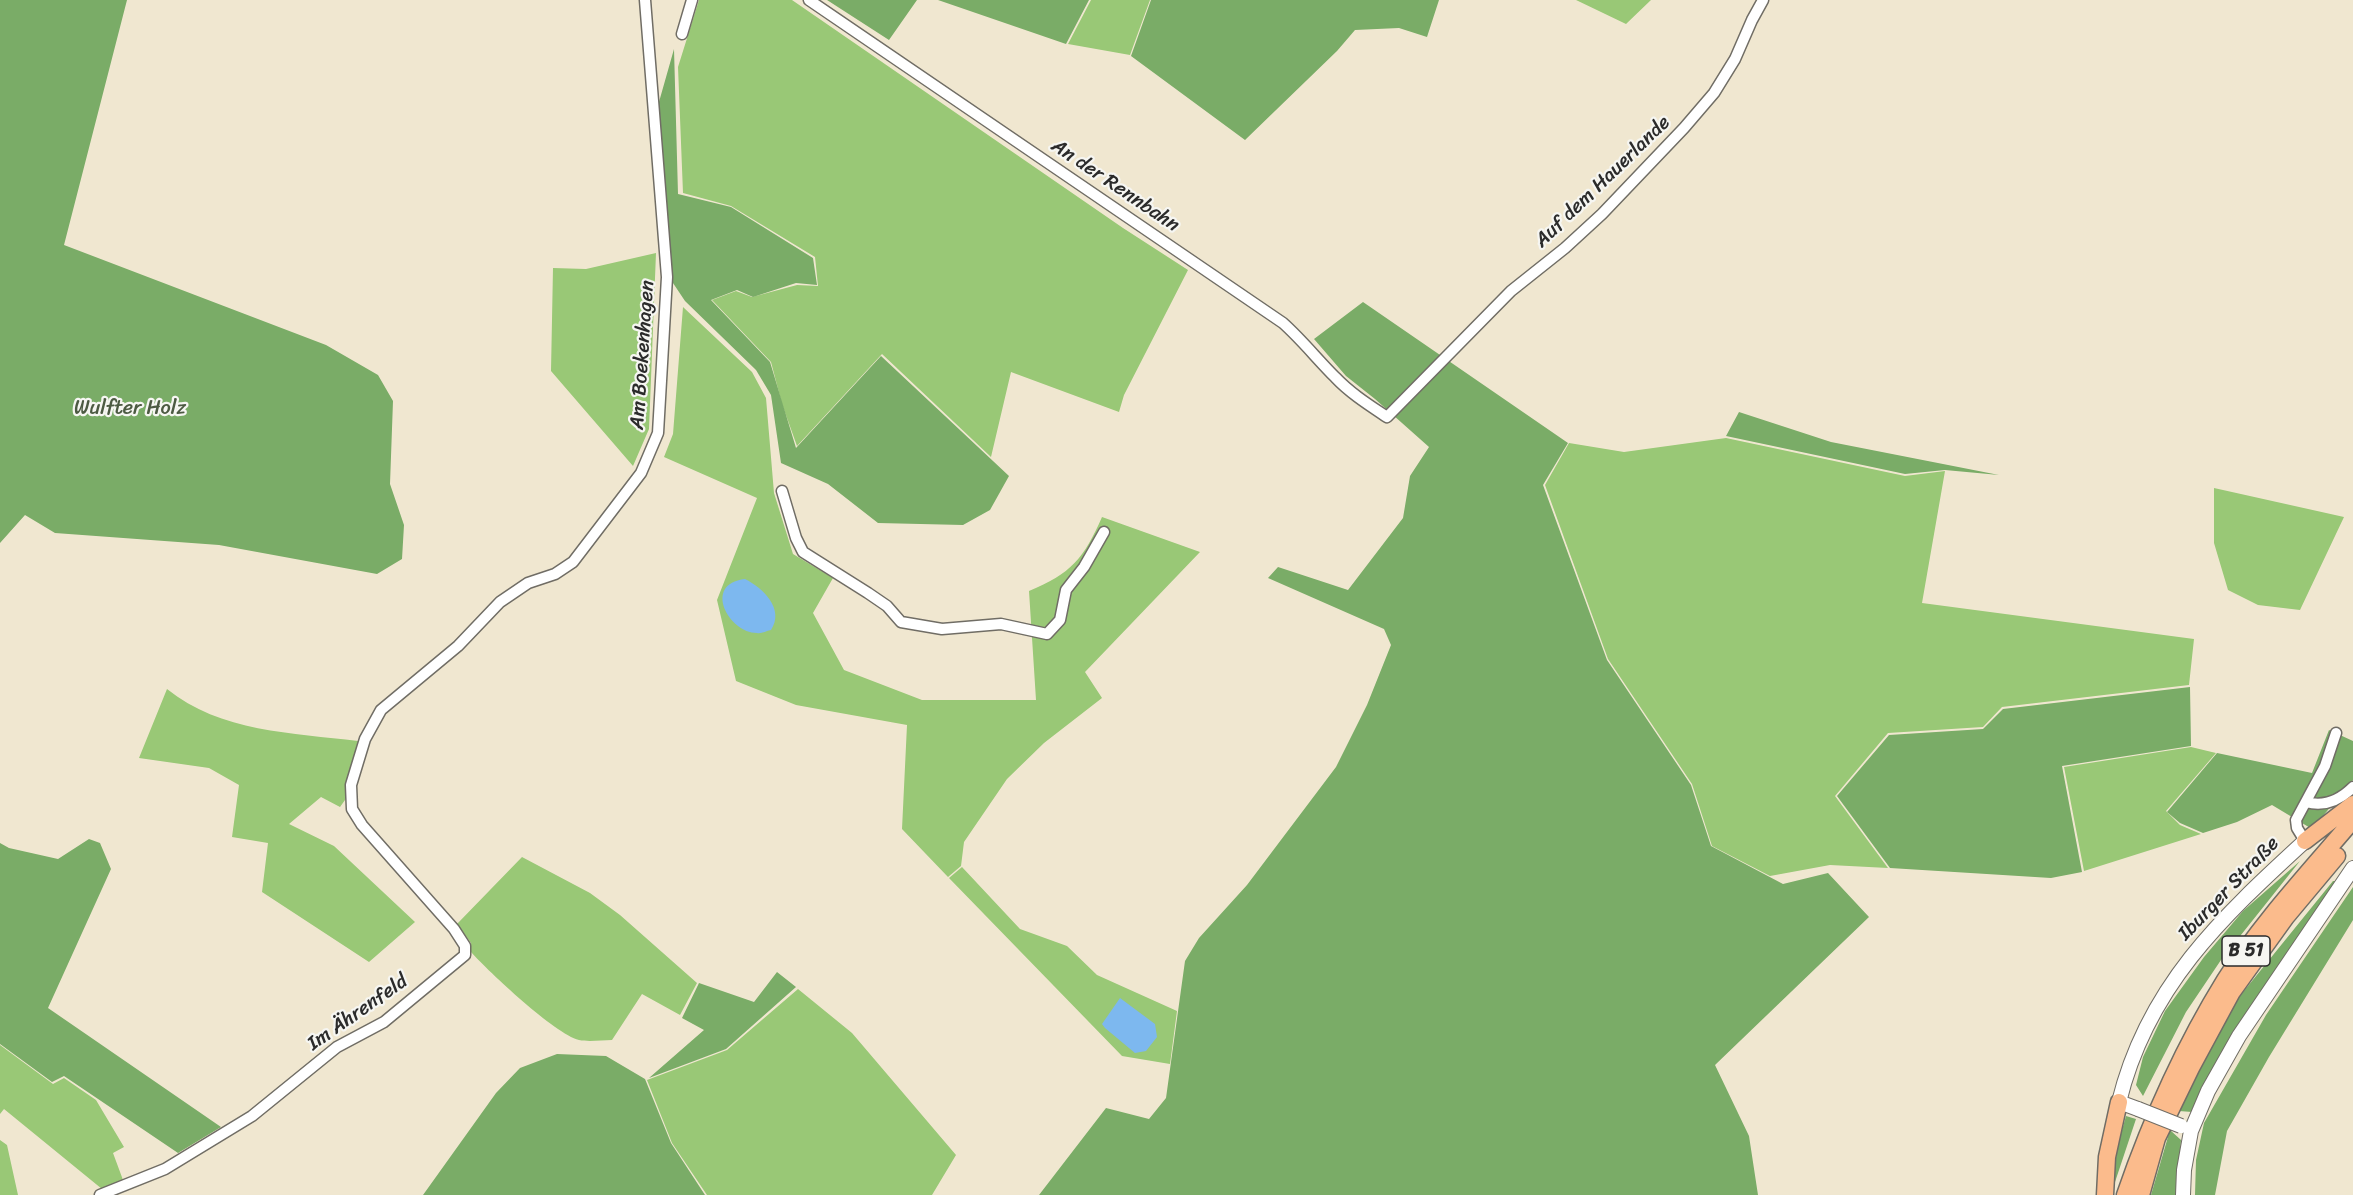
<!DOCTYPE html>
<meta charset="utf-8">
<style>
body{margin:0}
canvas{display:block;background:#f0e7d0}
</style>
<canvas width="2353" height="1195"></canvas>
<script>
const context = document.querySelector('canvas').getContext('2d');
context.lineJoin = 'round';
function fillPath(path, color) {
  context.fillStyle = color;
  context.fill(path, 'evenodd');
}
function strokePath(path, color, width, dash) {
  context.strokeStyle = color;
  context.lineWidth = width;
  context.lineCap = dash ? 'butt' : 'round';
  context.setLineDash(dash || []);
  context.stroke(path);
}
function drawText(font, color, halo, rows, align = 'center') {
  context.font = font + ' Sriracha,sans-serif';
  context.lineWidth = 4.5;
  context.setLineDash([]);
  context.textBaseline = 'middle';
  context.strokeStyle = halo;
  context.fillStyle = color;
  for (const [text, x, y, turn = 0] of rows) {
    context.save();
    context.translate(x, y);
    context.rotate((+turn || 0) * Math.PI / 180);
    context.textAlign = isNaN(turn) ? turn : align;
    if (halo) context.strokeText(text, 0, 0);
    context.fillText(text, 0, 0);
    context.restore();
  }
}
const green = new Path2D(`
 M 699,0 L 792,0 L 1123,228 L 1188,270 L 1124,395 L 1119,412 L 1011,372 L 991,457 L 882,354 L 797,446 L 782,404 L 771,362 L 712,300 L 736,291 L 752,297 L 797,285 L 818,286 L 815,257 L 731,206 L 683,193 L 678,67 Z
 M 1091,0 L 1150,0 L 1130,55 L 1068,44 Z
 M 1576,0 L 1651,0 L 1626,24 Z
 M 656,253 L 649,429 L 633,466 L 551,371 L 553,268 L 586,269 Z
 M 683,307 L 752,372 L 766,398 L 774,493 L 793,554 L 833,578 L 813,613 L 844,670 L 922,700 L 1036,700 L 1029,591 C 1071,574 1084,558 1102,517 L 1200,552 L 1085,672 L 1102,698 L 1044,743 L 1007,779 L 964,842 L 961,866 L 948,877 L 902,829 L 907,725 L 796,705 L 736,681 L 717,600 L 757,498 L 664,457 L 673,434 Z
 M 1726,438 L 1905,476 L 1945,471 L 1922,603 L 2194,639 L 2189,685 L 2002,707 L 1983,727 L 1888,733 L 1835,796 L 1888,868 L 1830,865 L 1770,876 L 1712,846 L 1692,784 L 1608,659 L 1545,485 L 1569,443 L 1624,452 Z
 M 2214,488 L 2344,517 L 2300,610 L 2258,605 L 2228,590 L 2214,543 Z
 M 167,689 C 220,732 293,733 358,741 L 345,800 L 340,807 L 321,797 L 289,824 L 334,846 L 415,922 L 369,962 L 262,892 L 268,843 L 232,837 L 239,785 L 209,768 L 139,758 Z
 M 2191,747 L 2216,753 L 2166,811 L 2180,825 L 2201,834 L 2084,871 L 2064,767 Z
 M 522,857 L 590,893 L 620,915 L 697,983 L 680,1015 L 642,994 L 612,1040 C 602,1040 589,1042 579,1040 C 555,1034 489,972 471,952 L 471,943 L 457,924 Z
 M 962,867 L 1020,929 L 1067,946 L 1097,975 L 1177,1011 L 1170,1064 L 1122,1056 L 949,878 Z
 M 798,989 L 852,1033 L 956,1155 L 932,1195 L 707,1195 L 672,1143 L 647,1080 L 727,1050 Z
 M 0,1045 L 53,1084 L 64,1078 L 96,1100 L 124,1147 L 113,1153 L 123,1180 L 102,1189 L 4,1109 L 0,1114 Z
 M 0,1140 L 7,1145 L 18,1195 L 0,1195 Z`);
const forest = new Path2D(`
 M 0,0 L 127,0 L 64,245 L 326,345 L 378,375 L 393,401 L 390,484 L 404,525 L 402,559 L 377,574 L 219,545 L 55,533 L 25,515 L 0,543 Z
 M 827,0 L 917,0 L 889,40 Z
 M 938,0 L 1089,0 L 1066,44 Z
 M 1151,0 L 1439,0 L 1427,37 L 1399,28 L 1355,30 L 1337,51 L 1245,140 L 1131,56 Z
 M 674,49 L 678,194 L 731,207 L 813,258 L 817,285 L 796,283 L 753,297 L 737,290 L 711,300 L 770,362 L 796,448 L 881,356 L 1009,476 L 990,510 L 963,525 L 878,523 L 828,484 L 781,463 L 771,395 L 756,370 L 685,301 L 669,277 L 657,109 Z
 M 1363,302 L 1568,443 L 1543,485 L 1607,660 L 1691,785 L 1711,846 L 1783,884 L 1828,873 L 1869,917 L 1715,1065 L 1749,1136 L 1758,1195 L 1039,1195 L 1106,1108 L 1149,1119 L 1166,1098 L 1185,961 L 1199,938 L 1247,885 L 1336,767 L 1367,705 L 1391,645 L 1384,629 L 1268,578 L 1278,567 L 1348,590 L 1403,518 L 1410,476 L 1429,447 L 1375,399 L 1346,376 L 1314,339 Z
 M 1739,412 L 1831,442 L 1999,475 L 1945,470 L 1905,474 L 1726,436 Z
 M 2190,687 L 2191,746 L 2062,766 L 2082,872 L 2051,878 L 1890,868 L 1837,796 L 1889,735 L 1983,729 L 2003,709 Z
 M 2329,730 L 2353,741 L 2353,780 L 2312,829 L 2272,805 L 2237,822 L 2203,833 L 2180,823 L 2167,812 L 2217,753 L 2312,773 Z
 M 89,839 L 100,843 L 111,869 L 48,1008 L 221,1127 L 178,1153 L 64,1076 L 52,1082 L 0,1044 L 0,843 L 9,848 L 58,859 Z
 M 2300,861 L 2221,960 L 2186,1012 L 2143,1096 L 2136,1085 L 2143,1057 L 2165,1011 L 2204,957 L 2243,911 Z
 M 2333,881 L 2339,881 L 2192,1112 L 2179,1111 L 2196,1072 L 2235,1002 Z
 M 2353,887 L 2353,920 L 2269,1057 L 2227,1131 L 2215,1195 L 2195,1195 L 2196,1160 L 2204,1123 L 2266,1015 Z
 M 777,972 L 796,987 L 726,1049 L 649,1078 L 704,1030 L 682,1018 L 699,983 L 754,1002 Z
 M 557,1054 L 606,1056 L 645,1079 L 671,1143 L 705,1195 L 423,1195 L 496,1093 L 520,1068 Z
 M 2126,1116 L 2136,1119 L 2113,1188 L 2117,1148 Z
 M 2170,1130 L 2181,1140 L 2177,1195 L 2151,1195 Z`);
const water = new Path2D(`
 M 745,579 C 763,588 785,609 771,630 C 766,631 761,634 757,633 C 729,633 702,584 745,579 Z
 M 1120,998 L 1155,1024 L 1157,1037 L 1146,1051 L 1135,1053 L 1105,1028 L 1102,1024 Z`);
const minor = new Path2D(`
 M 809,0 L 1283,323 C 1302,340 1317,359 1335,377 C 1350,393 1369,405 1387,417 L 1511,291 L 1565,248 L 1602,214 L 1684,128 L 1714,93 L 1735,59 L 1752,20 L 1763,0
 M 682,34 L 692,0
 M 782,491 L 796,538 L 803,552 L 868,593 L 887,606 L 901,622 L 942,629 L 1001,624 L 1047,634 L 1060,620 L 1066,590 L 1084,567 L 1104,532
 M 2306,802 C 2324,807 2340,800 2353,787
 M 2305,841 L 2297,828 L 2296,820 L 2325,766 L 2336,733
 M 100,1195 L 165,1169 L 252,1116 L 337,1047 L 384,1022 L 465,955 L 465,946 L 454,929 L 362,825 L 352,809 L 351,785 L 365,739 L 381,710 L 458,646 L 500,602 L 528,583 L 555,574 L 573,562 L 641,473 L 658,433 L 667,277 L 645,0`);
const tertiary = new Path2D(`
 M 2138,1109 L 2119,1102 C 2147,987 2221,918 2305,841
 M 2183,1195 L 2184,1170 L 2191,1131 L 2208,1091 L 2239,1036 L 2353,868`);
const trunk = new Path2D(`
 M 2305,841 L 2353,804
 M 2105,1195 L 2107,1157 L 2119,1102
 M 2125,1195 C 2151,1120 2183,1048 2225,980 C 2261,923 2309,872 2353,820
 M 2141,1195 L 2157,1138 L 2191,1068 L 2232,992 L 2286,917 L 2337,856`);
const tertiaryBridge = new Path2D(`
 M 2138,1109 L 2181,1126`);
const shields = [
 [2246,951,48]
];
const shieldNames = [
 ["B 51",2246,951]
];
const streetNames = [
 ["Auf dem Hauerlande",1603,182,-44],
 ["An der Rennbahn",1115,186,34],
 ["Am Boekenhagen",643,355,-86],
 ["Iburger Straße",2229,889,-46],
 ["Im Ährenfeld",358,1013,-35]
];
const parkNames = [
 ["Wulfter Holz",130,409]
];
fillPath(green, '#99c876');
fillPath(forest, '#7aac67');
fillPath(water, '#7db8ef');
strokePath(minor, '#706d65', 13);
strokePath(tertiary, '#706d65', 16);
strokePath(trunk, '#706d65', 19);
strokePath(minor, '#fff', 10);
strokePath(tertiary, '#fff', 14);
strokePath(trunk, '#fbbb8c', 16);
strokePath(tertiaryBridge, '#706d65', 16, []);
strokePath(tertiaryBridge, '#fff', 14);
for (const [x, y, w] of shields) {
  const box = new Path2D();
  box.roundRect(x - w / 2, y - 15, w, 30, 4.5);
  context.fillStyle = '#f6f6f2';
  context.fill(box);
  strokePath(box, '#2b2b2b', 1.5);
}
drawText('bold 18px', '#2b2b2b', null, shieldNames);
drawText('20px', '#2b2b2b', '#f6f6f2', streetNames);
drawText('20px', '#4c5a42', '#f6f6f2', parkNames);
</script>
